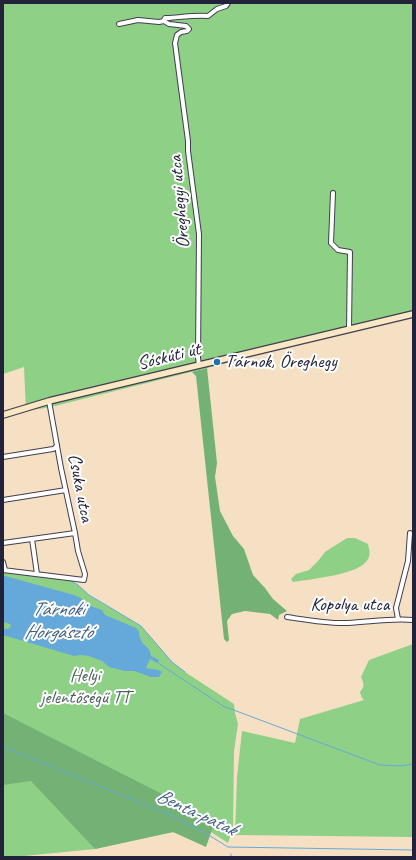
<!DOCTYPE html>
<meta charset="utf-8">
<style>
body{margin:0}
#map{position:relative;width:416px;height:860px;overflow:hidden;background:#f5e0c4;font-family:Caveat,sans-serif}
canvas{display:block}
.frame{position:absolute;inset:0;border:4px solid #22223b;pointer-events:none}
</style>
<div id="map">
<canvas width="416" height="860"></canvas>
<div class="frame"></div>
</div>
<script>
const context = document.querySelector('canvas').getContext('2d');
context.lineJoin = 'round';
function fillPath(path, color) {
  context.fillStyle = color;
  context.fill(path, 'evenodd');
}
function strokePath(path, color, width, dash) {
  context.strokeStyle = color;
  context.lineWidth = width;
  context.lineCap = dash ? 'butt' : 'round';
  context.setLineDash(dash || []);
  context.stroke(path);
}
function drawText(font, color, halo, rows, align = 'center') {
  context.font = font + ' Caveat,sans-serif';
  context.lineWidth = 4;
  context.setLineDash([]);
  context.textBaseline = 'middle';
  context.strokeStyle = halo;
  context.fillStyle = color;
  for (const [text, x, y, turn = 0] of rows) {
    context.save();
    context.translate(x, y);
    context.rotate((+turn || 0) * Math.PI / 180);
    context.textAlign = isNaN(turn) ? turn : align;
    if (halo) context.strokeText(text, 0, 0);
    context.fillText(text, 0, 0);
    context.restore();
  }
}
const green = new Path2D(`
 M 3,3 L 413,3 L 413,315 L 344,332 L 207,368 L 51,407 L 26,411 L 24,367 L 3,374 Z
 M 347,538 L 355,538 L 368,544 C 369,549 371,554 368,559 C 361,575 309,579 293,582 L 291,579 L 296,574 L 309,570 L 318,561 L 325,552 Z
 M 3,572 L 66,580 L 73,582 L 78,585 L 89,595 L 141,626 L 172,662 L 185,672 L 234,704 L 235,713 L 238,724 L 234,751 L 233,828 L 228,843 L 188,817 L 3,740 Z
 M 413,644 L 413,837 L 235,835 L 237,777 L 242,731 L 295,743 L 300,719 L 364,700 L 362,698 L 360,692 C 365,686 364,684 361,677 L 369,660 Z
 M 3,753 L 189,830 L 168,833 L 95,849 L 14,857 L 3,857 Z`);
const forest = new Path2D(`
 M 207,368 L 217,463 L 215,477 L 220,511 L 233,536 L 244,549 L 253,575 L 265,588 L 273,599 L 287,611 L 279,615 L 278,620 L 270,614 L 245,611 L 232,614 L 227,621 L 229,640 L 227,642 L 224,639 L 196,376 L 192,372 Z
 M 3,713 L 215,821 L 206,847 L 173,832 L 95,849 L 31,781 L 3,785 Z`);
const water = new Path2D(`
 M 3,576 L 5,576 L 74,595 L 79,597 L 93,607 L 102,610 L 105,615 L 136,628 L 139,632 L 139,636 C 143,641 139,636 142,642 C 146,648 150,647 151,656 L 159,660 L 158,663 L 157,663 L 150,659 L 146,668 C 152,670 157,668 162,672 L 159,677 L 151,677 L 134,671 L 125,671 L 109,667 L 102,661 L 89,656 L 81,655 L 74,656 L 3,635 L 3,628 L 7,629 L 10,628 L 11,626 L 10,624 L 3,622 Z`);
const stream = new Path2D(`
 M 68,580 L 73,582 L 78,585 L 89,595 L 141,626 L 172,662 L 185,672
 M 158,663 L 223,706 L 380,765 L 400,766 L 413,764
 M 3,747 L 166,813 L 202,831 L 228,847 L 413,850
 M 231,857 L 231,854`);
const street = new Path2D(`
 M 164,21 L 169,24 L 186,26 L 189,29 L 187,31 L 181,32 L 177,35 L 175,43 L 188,141 L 188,151 L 199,234 L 198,358 L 199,365
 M 164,21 L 164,20 L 165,18 L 169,18 C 182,17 195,15 208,16 L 217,9 L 226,6 L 228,3
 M 119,24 L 138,20 L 159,22 L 164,21
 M 333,193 L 331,243 L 338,250 L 350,252 L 349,329
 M 3,457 L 53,449 L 55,448 L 57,445
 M 3,500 L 66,490
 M 32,539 L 37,574
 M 3,543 L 75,533
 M 3,562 L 5,570
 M 3,570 L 84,580 L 85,574 L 78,551 L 75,533 L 61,468 L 49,401
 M 287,617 C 307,620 328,624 348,623 C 370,622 391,618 413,620
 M 398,619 L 396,608 L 408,561 L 410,533`);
const secondary = new Path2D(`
 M 3,415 L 49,401 L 413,314`);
const markers = [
 [217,362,4,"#1f6fb2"]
];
const streetNames = [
 ["Öreghegyi utca",180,202,-95],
 ["Sóskúti út",169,357,-14],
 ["Csuka utca",80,488,79],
 ["Kopolya utca",350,605]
];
const poiNames = [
 ["Tárnok, Öreghegy",225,362]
];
const parkNames = [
 ["Helyi",85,676],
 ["jelentőségű TT",85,698]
];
const waterNames = [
 ["Tárnoki",58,610],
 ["Horgásztó",58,633],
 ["Benta-patak",196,813,25]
];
fillPath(green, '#8fd087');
fillPath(forest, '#73b274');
fillPath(water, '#64a9da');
strokePath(stream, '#64a9da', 1);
strokePath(street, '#423e50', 6);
strokePath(secondary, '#423e50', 8);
strokePath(street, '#fff', 4);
strokePath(secondary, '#fae7c3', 5.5);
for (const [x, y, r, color] of markers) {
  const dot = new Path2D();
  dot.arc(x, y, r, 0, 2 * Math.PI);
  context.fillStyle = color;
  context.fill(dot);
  strokePath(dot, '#fff', 1.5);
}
drawText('19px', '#22223b', '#fff', streetNames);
drawText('19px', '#22223b', '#fff', poiNames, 'left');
drawText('19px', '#485f56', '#fff', parkNames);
drawText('italic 20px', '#405f83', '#fff', waterNames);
</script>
